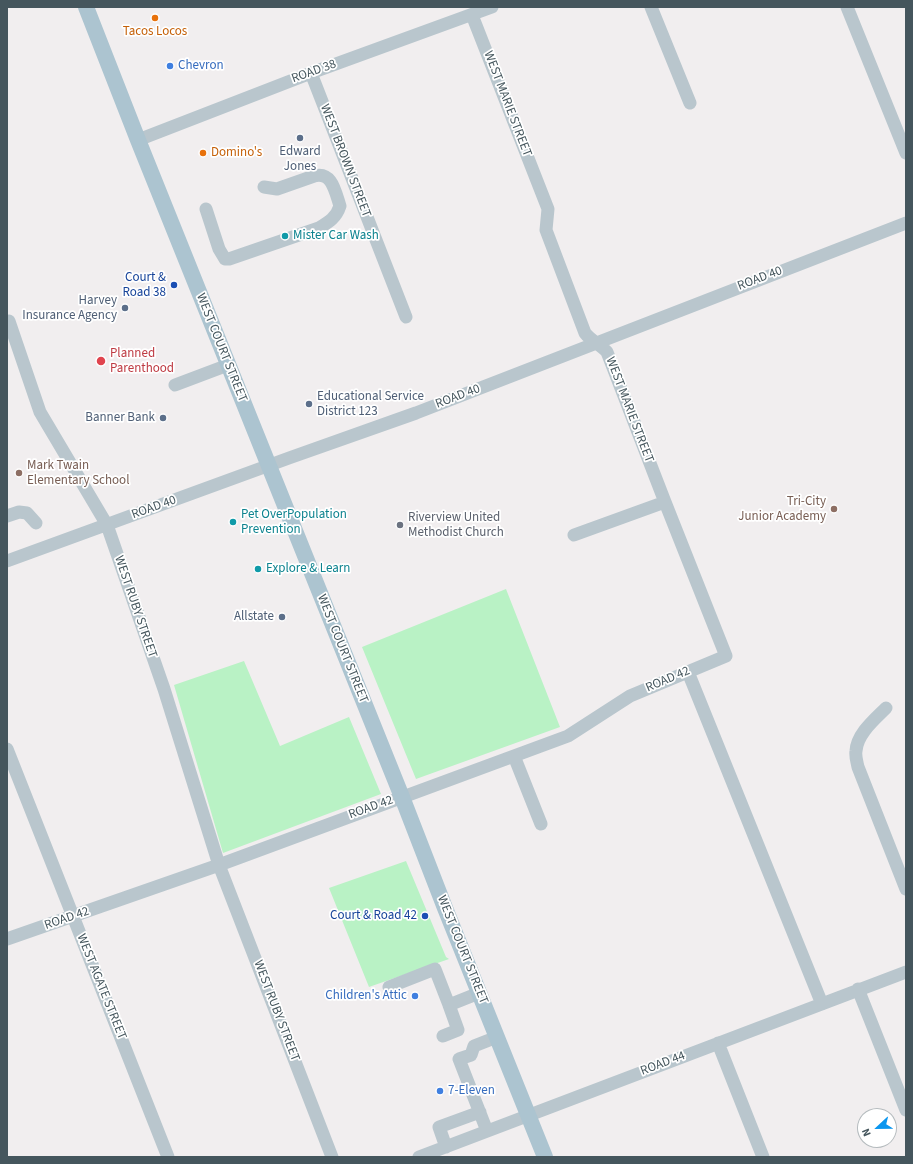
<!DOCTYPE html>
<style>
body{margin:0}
#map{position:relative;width:913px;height:1164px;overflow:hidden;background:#f1eeef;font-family:"Source Sans 3",sans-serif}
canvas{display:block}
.frame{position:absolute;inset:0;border:8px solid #45565d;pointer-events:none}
.north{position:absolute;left:857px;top:1108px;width:40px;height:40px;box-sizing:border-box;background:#fff;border:1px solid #b5bbbe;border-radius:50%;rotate:248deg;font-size:11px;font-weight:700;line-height:16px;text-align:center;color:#45565d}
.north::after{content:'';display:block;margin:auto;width:14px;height:18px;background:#0b96ef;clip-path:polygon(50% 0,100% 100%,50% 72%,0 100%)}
</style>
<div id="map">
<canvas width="913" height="1164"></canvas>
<div class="frame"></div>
<div class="north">N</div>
</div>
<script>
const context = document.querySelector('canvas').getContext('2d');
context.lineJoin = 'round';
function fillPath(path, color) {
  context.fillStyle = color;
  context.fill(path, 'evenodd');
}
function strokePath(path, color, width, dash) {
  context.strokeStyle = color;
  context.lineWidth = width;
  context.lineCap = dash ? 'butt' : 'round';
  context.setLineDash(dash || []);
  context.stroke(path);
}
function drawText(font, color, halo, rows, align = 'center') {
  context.font = font + ' "Source Sans 3",sans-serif';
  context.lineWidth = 3.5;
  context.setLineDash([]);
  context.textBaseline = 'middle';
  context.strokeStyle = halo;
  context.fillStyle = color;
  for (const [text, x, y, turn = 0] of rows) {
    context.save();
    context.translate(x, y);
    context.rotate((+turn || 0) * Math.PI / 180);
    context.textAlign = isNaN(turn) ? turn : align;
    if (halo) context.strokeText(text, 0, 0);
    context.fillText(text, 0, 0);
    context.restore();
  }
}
const green = new Path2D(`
 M 506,589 L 560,727 L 416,779 L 362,647 Z
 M 244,661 L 280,746 L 349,717 L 381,794 L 223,853 L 174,685 Z
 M 406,861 L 446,957 L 449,959 L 369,987 L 329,888 Z`);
const minor = new Path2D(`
 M 651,7 L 690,103
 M 847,7 L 906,153
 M 311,73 L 406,317
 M 138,140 L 311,73 L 492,7
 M 206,209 L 219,249 L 225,259 L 229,259 L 319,228 C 329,222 336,218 340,206 C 335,191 332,171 314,176 L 277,189 L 264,187
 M 9,321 L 40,412 L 107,525 L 164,689 L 219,865 L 332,1157
 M 175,385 L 228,365
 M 7,516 L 19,512 L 27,513 L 36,523
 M 574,535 L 665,502
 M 7,561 L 289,458 L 416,413 L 906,223
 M 688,672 L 822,1004
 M 886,708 C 874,720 857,734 856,751 C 855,756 857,762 858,767 L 906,889
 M 7,749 L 168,1157
 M 514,756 L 541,824
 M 7,939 L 219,865 L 568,736 L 630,696 L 726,656 L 665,502 L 607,352 C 600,344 591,341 585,333 L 546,230 L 548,209 L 472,15
 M 389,987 L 435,969 L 449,1005
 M 858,989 L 906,1110
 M 443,1036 L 458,1030 L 449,1005 L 479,993
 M 718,1043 L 763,1157
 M 487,1131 L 459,1059 L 471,1055 L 474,1046 L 497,1037
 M 446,1147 L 439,1127 L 480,1112
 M 419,1157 L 906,972`);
const major = new Path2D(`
 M 86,7 L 138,140 L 402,797 L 445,908 L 545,1157`);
const markers = [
 [155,18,4,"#e8710a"],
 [170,66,4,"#3f7fe0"],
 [300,138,4,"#5c6f8a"],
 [203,153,4,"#e8710a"],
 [285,236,4,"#0f9aa8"],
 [174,285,4,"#1a4fb4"],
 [125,308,4,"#5c6f8a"],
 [101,361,5,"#e0444e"],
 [309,404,4,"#5c6f8a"],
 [163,418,4,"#5c6f8a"],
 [19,473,4,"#8d6e63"],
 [834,509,4,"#8d6e63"],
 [233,522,4,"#0f9aa8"],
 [400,525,4,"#6b7280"],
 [258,569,4,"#0f9aa8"],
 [282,617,4,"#5c6f8a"],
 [425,916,4,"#1a4fb4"],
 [415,996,4,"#3f7fe0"],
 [440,1091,4,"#3f7fe0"]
];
const foodNames = [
 ["Tacos Locos",155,32],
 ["Domino's",211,153,"left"]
];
const shopNames = [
 ["Chevron",178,66],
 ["Children's Attic",407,996,"right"],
 ["7-Eleven",448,1091]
];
const streetNames = [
 ["ROAD 38",314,72,-20],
 ["WEST MARIE STREET",507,104,69],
 ["WEST BROWN STREET",345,161,69],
 ["ROAD 40",760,279,-21],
 ["WEST COURT STREET",221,348,68],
 ["ROAD 40",458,397,-21],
 ["WEST MARIE STREET",629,410,69],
 ["ROAD 40",154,508,-20],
 ["WEST RUBY STREET",135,607,71],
 ["WEST COURT STREET",342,649,68],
 ["ROAD 42",668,680,-23],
 ["ROAD 42",371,808,-20],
 ["ROAD 42",67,919,-19],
 ["WEST COURT STREET",462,950,68],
 ["WEST AGATE STREET",101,987,68],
 ["WEST RUBY STREET",276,1011,69],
 ["ROAD 44",663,1064,-21]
];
const serviceNames = [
 ["Edward",300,152,"center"],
 ["Jones",300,167,"center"],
 ["Harvey",117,301],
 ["Insurance Agency",117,316],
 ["Educational Service",317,397,"left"],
 ["District 123",317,412,"left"],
 ["Banner Bank",155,418],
 ["Allstate",274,617]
];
const cultureNames = [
 ["Mister Car Wash",293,236],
 ["Pet OverPopulation",241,515],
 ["Prevention",241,530],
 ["Explore & Learn",266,569]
];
const transitNames = [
 ["Court &",166,278],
 ["Road 38",166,293],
 ["Court & Road 42",417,916]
];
const healthNames = [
 ["Planned",110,354],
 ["Parenthood",110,369]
];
const educationNames = [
 ["Mark Twain",27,466],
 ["Elementary School",27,481],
 ["Tri-City",826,502,"right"],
 ["Junior Academy",826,517,"right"]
];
const worshipNames = [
 ["Riverview United",408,518],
 ["Methodist Church",408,533]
];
fillPath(green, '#b9f2c5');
strokePath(minor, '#b9c6cd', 13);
strokePath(major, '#acc4d0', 16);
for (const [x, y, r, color] of markers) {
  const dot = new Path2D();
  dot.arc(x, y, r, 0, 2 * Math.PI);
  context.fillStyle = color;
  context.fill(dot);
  strokePath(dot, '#fff', 1.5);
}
drawText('13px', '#c56008', '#fff', foodNames);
drawText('13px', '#366cbe', '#fff', shopNames, 'left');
drawText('13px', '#45565d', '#fff', streetNames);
drawText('13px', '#4e5e75', '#fff', serviceNames, 'right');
drawText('13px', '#0d838f', '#fff', cultureNames, 'left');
drawText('13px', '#164399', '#fff', transitNames, 'right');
drawText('13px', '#be3a42', '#fff', healthNames, 'left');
drawText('13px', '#785e54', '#fff', educationNames, 'left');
drawText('13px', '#5b616d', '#fff', worshipNames, 'left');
</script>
